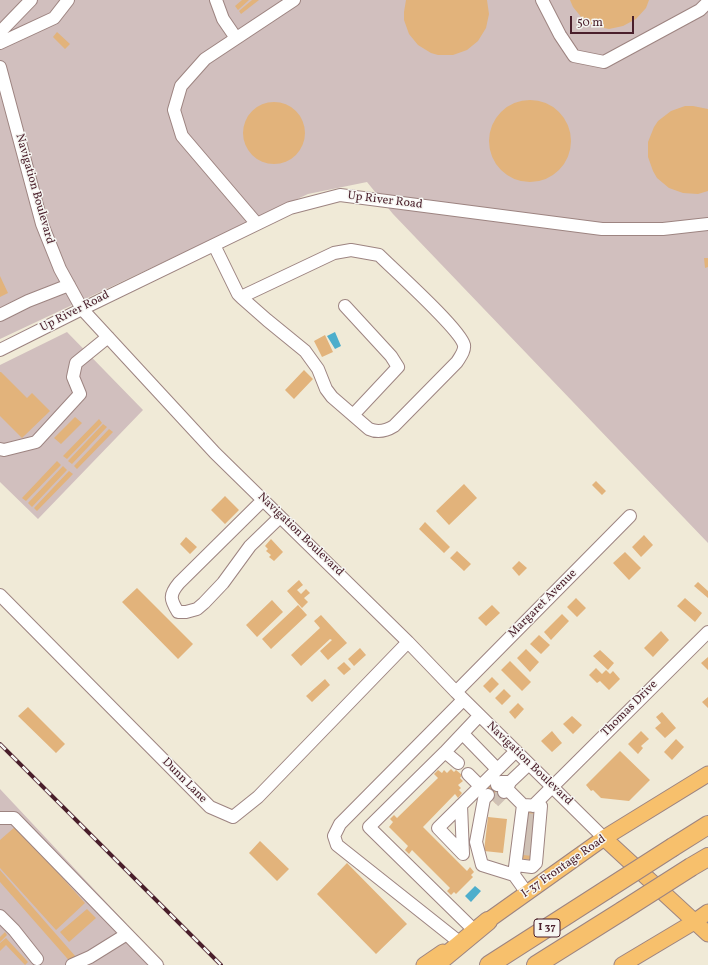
<!DOCTYPE html>
<style>
body{margin:0}
#map{position:relative;width:708px;height:965px;overflow:hidden;background:#f0ead7;font-family:Vollkorn,serif}
canvas{display:block}
.scale{position:absolute;left:570px;top:16px;width:64px;height:18px;box-sizing:border-box;border:2px solid #4a1f2b;border-top:0;padding-left:5px;font-size:12px;line-height:14px;white-space:nowrap;color:#4a1f2b;-webkit-text-stroke:3px #f6f6f2;paint-order:stroke}
</style>
<div id="map">
<canvas width="708" height="965"></canvas>
<div class="scale">50 m</div>
</div>
<script>
const context = document.querySelector('canvas').getContext('2d');
context.lineJoin = 'round';
function fillPath(path, color) {
  context.fillStyle = color;
  context.fill(path, 'evenodd');
}
function strokePath(path, color, width, dash) {
  context.strokeStyle = color;
  context.lineWidth = width;
  context.lineCap = dash ? 'butt' : 'round';
  context.setLineDash(dash || []);
  context.stroke(path);
}
function drawText(font, color, halo, rows, align = 'center') {
  context.font = font + ' Vollkorn,serif';
  context.lineWidth = 3;
  context.setLineDash([]);
  context.textBaseline = 'middle';
  context.strokeStyle = halo;
  context.fillStyle = color;
  for (const [text, x, y, turn = 0] of rows) {
    context.save();
    context.translate(x, y);
    context.rotate((+turn || 0) * Math.PI / 180);
    context.textAlign = isNaN(turn) ? turn : align;
    if (halo) context.strokeText(text, 0, 0);
    context.fillText(text, 0, 0);
    context.restore();
  }
}
const industrial = new Path2D(`
 M 0,0 L 708,0 L 708,543 L 393,214 L 367,182 L 308,194 L 0,339 Z
 M 67,332 L 143,410 L 38,519 L 0,482 L 0,365 Z
 M 0,789 L 165,965 L 0,965 Z`);
const water = new Path2D(`
 M 335,332 L 341,346 L 335,349 L 327,336 Z
 M 475,886 L 481,891 L 471,902 L 465,896 Z`);
const building = new Path2D(`
 M 242,0 L 249,0 L 238,10 L 235,6 Z
 M 252,0 L 259,0 L 241,14 L 239,11 Z
 M 406,0 L 487,0 L 489,14 L 486,28 L 478,41 L 467,50 L 453,55 L 438,55 L 431,53 L 418,45 L 409,34 L 404,20 L 404,12 Z
 M 570,0 L 649,0 L 646,8 L 636,19 L 623,26 L 609,29 L 594,26 L 582,18 L 573,7 Z
 M 57,32 L 70,44 L 65,49 L 53,37 Z
 M489 141a41 41 0 1 1 82 0a41 41 0 1 1-82 0Z
 M243 133a31 31 0 1 1 62 0a31 31 0 1 1-62 0Z
 M 685,106 L 693,106 L 708,109 L 708,191 L 698,194 L 683,193 L 669,188 L 657,178 L 653,171 L 648,157 L 648,142 L 654,127 L 658,121 L 671,111 Z
 M 704,258 L 708,258 L 708,267 L 705,268 Z
 M 0,276 L 8,293 L 0,297 Z
 M 325,335 L 333,352 L 322,357 L 314,341 Z
 M 304,370 L 313,379 L 294,399 L 285,390 Z
 M 0,372 L 1,372 L 27,398 L 32,393 L 50,411 L 22,438 L 0,416 Z
 M 75,417 L 82,423 L 61,444 L 54,438 Z
 M 99,419 L 102,423 L 67,459 L 63,456 Z
 M 103,424 L 107,427 L 72,464 L 68,461 Z
 M 109,429 L 113,432 L 77,469 L 74,466 Z
 M 57,461 L 61,465 L 26,501 L 22,498 Z
 M 63,466 L 67,470 L 32,507 L 28,503 Z
 M 69,471 L 73,474 L 37,511 L 34,508 Z
 M 596,481 L 606,491 L 602,495 L 592,485 Z
 M 464,484 L 477,498 L 449,525 L 436,511 Z
 M 225,496 L 239,510 L 225,524 L 211,510 Z
 M 425,522 L 450,547 L 444,553 L 419,529 Z
 M 644,535 L 653,545 L 641,557 L 632,547 Z
 M 186,537 L 197,547 L 190,554 L 180,544 Z
 M 271,539 L 283,552 L 274,561 L 269,557 L 271,555 L 266,551 L 268,549 L 265,546 Z
 M 457,551 L 471,564 L 464,571 L 450,558 Z
 M 625,552 L 641,568 L 629,580 L 613,563 Z
 M 519,561 L 527,568 L 519,576 L 512,568 Z
 M 299,580 L 303,585 L 297,590 L 301,594 L 306,589 L 310,593 L 304,598 L 308,602 L 302,608 L 287,591 Z
 M 698,582 L 708,591 L 708,598 L 694,586 Z
 M 137,588 L 193,644 L 178,659 L 122,602 Z
 M 576,598 L 586,608 L 577,617 L 567,607 Z
 M 685,598 L 702,613 L 695,622 L 677,606 Z
 M 272,600 L 283,612 L 257,637 L 246,625 Z
 M 298,605 L 307,615 L 271,649 L 262,639 Z
 M 492,605 L 500,613 L 486,626 L 478,618 Z
 M 562,614 L 569,621 L 551,640 L 544,632 Z
 M 321,615 L 347,643 L 328,660 L 320,651 L 332,640 L 330,639 L 301,666 L 291,655 L 320,628 L 314,621 Z
 M 661,631 L 669,640 L 653,657 L 644,648 Z
 M 539,635 L 550,645 L 541,654 L 530,644 Z
 M 360,648 L 366,655 L 354,666 L 348,659 Z
 M 526,649 L 539,662 L 530,672 L 517,658 Z
 M 600,650 L 614,663 L 608,670 L 593,656 Z
 M 708,657 L 708,670 L 701,663 Z
 M 510,661 L 531,682 L 522,691 L 501,670 Z
 M 344,662 L 351,669 L 344,675 L 337,668 Z
 M 596,668 L 602,674 L 606,670 L 610,674 L 613,671 L 620,679 L 609,690 L 600,681 L 597,683 L 589,675 Z
 M 492,677 L 499,684 L 490,693 L 483,686 Z
 M 325,679 L 330,685 L 312,702 L 306,696 Z
 M 504,689 L 511,696 L 502,705 L 495,698 Z
 M 708,697 L 708,708 L 702,702 Z
 M 518,703 L 524,709 L 515,719 L 509,712 Z
 M 28,707 L 65,744 L 56,753 L 18,716 Z
 M 662,712 L 676,728 L 665,738 L 655,728 L 661,723 L 656,717 Z
 M 572,716 L 582,725 L 573,734 L 563,724 Z
 M 552,731 L 562,743 L 552,752 L 541,741 Z
 M 641,731 L 649,739 L 641,746 L 643,748 L 638,754 L 628,744 Z
 M 676,739 L 684,747 L 672,760 L 664,752 Z
 M 620,751 L 650,780 L 629,801 L 601,798 L 593,790 L 591,791 L 586,785 Z
 M 451,769 L 454,772 L 456,770 L 462,775 L 460,778 L 463,781 L 458,785 L 461,788 L 459,790 L 462,793 L 458,798 L 455,794 L 423,827 L 467,871 L 470,867 L 474,872 L 471,875 L 473,877 L 456,894 L 454,892 L 451,895 L 447,891 L 450,888 L 412,850 L 409,854 L 405,850 L 408,846 L 389,827 L 393,822 L 390,819 L 394,815 L 397,818 L 438,778 L 434,774 L 438,770 L 442,773 L 444,770 L 447,773 Z
 M 494,782 L 506,794 L 496,804 L 484,791 Z
 M 527,808 L 539,810 L 533,860 L 521,859 Z
 M 488,817 L 507,819 L 503,853 L 484,851 Z
 M 16,826 L 85,903 L 56,930 L 0,868 L 0,840 Z
 M 260,841 L 289,869 L 277,881 L 249,853 Z
 M 347,863 L 407,924 L 376,954 L 317,894 Z
 M 0,870 L 83,965 L 73,965 L 0,882 Z
 M 87,909 L 96,918 L 69,942 L 60,932 Z
 M 5,932 L 7,935 L 0,942 L 0,937 Z
 M 6,938 L 28,962 L 25,965 L 6,945 L 0,951 L 0,943 Z`);
const minorTunnel = new Path2D(`
 M 494,802 L 504,792
 M 526,819 L 537,820
 M 525,829 L 536,831
 M 524,839 L 535,840
 M 523,849 L 534,850`);
const minor = new Path2D(`
 M 216,0 L 223,19 L 236,38
 M 542,0 L 560,35 L 574,56 L 604,62 L 700,10 L 708,2
 M 0,32 L 31,0
 M 0,43 L 54,18 L 68,0
 M 0,67 L 42,224 L 60,269 L 82,309 L 215,453 L 408,642 L 456,692 L 604,838
 M 257,224 L 182,136 L 174,110 L 181,86 L 205,59 L 294,0
 M 214,245 L 238,294 L 242,298 L 267,320 L 305,351 L 318,369 L 326,389 L 332,397 L 369,429 C 378,433 386,431 394,426 L 457,362 C 460,357 465,351 464,345 C 460,329 394,270 379,255 L 351,250 L 334,253 L 241,297
 M 345,306 L 391,356 L 398,367 L 353,415
 M 0,315 L 28,301 L 69,285
 M 0,350 L 82,309 L 290,208 L 340,195 L 602,229 L 663,229 L 708,224
 M 0,449 L 4,450 L 36,442 L 80,394 L 73,377 L 76,363 L 108,337
 M 263,500 L 179,583 C 169,595 170,599 178,612 L 186,612 L 197,609 L 204,603 L 223,583 L 250,546 L 280,517
 M 0,595 L 210,807 L 233,817 L 258,797 L 408,642
 M 456,692 L 630,516
 M 463,734 L 497,769
 M 445,752 L 458,763
 M 468,774 L 480,786
 M 497,785 L 501,782 L 510,782
 M 507,789 L 523,805
 M 504,792 L 507,789 L 510,782 L 528,765
 M 488,795 L 484,799 L 476,842 L 482,865 L 514,875
 M 461,805 L 463,854 L 438,828 L 516,751
 M 533,806 L 708,632
 M 0,818 L 14,818 L 157,965
 M 516,865 L 532,867 L 536,863 L 541,806 L 523,805 C 520,828 517,852 514,875 L 527,893
 M 0,916 L 14,930 L 37,959
 M 474,930 L 369,827 L 445,752 L 479,716
 M 458,941 L 337,845 L 334,836 L 340,824 L 463,700
 M 72,965 L 90,957 L 127,934`);
const major = new Path2D(`
 M 604,838 L 708,934
 M 479,927 L 604,838 L 708,774
 M 424,965 L 443,952
 M 622,965 L 694,922 L 708,912`);
const highway = new Path2D(`
 M 673,847 L 708,825
 M 691,867 L 708,857
 M 435,965 L 488,921
 M 489,965 L 606,890
 M 536,965 L 622,911`);
const rail = new Path2D(`
 M 0,744 L 221,965`);
const highwayBridge = new Path2D(`
 M 606,890 L 673,847
 M 622,911 L 691,867`);
const shields = [
 [547,928,26]
];
const shieldNames = [
 ["I 37",547,928]
];
const streetNames = [
 ["Navigation Boulevard",34,189,74],
 ["Up River Road",385,201,7],
 ["Up River Road",75,312,-27],
 ["Navigation Boulevard",300,535,44],
 ["Margaret Avenue",543,604,-45],
 ["Thomas Drive",630,709,-45],
 ["Navigation Boulevard",529,764,44],
 ["Dunn Lane",184,781,45],
 ["I-37 Frontage Road",564,867,-35]
];
fillPath(industrial, '#d1bfbe');
fillPath(water, '#4daecc');
fillPath(building, '#e2b37b');
strokePath(minorTunnel, '#cfc1b5', 12, [12, 6]);
strokePath(minor, '#9d8481', 14);
strokePath(major, '#9d8481', 17);
strokePath(highway, '#9d8481', 20);
strokePath(minor, '#fff', 12);
strokePath(major, '#f7c06c', 15);
strokePath(highway, '#f7c06c', 18);
strokePath(rail, '#4a1f2b', 4);
strokePath(rail, '#f6f6f2', 2.5, [8]);
strokePath(highwayBridge, '#9d8481', 20, []);
strokePath(highwayBridge, '#f7c06c', 18);
for (const [x, y, w] of shields) {
  const box = new Path2D();
  box.roundRect(x - w / 2, y - 9, w, 18, 3);
  context.fillStyle = '#f6f6f2';
  context.fill(box);
  strokePath(box, '#4a1f2b', 1);
}
drawText('bold 11px', '#4a1f2b', null, shieldNames);
drawText('12px', '#4a1f2b', '#f6f6f2', streetNames);
</script>
